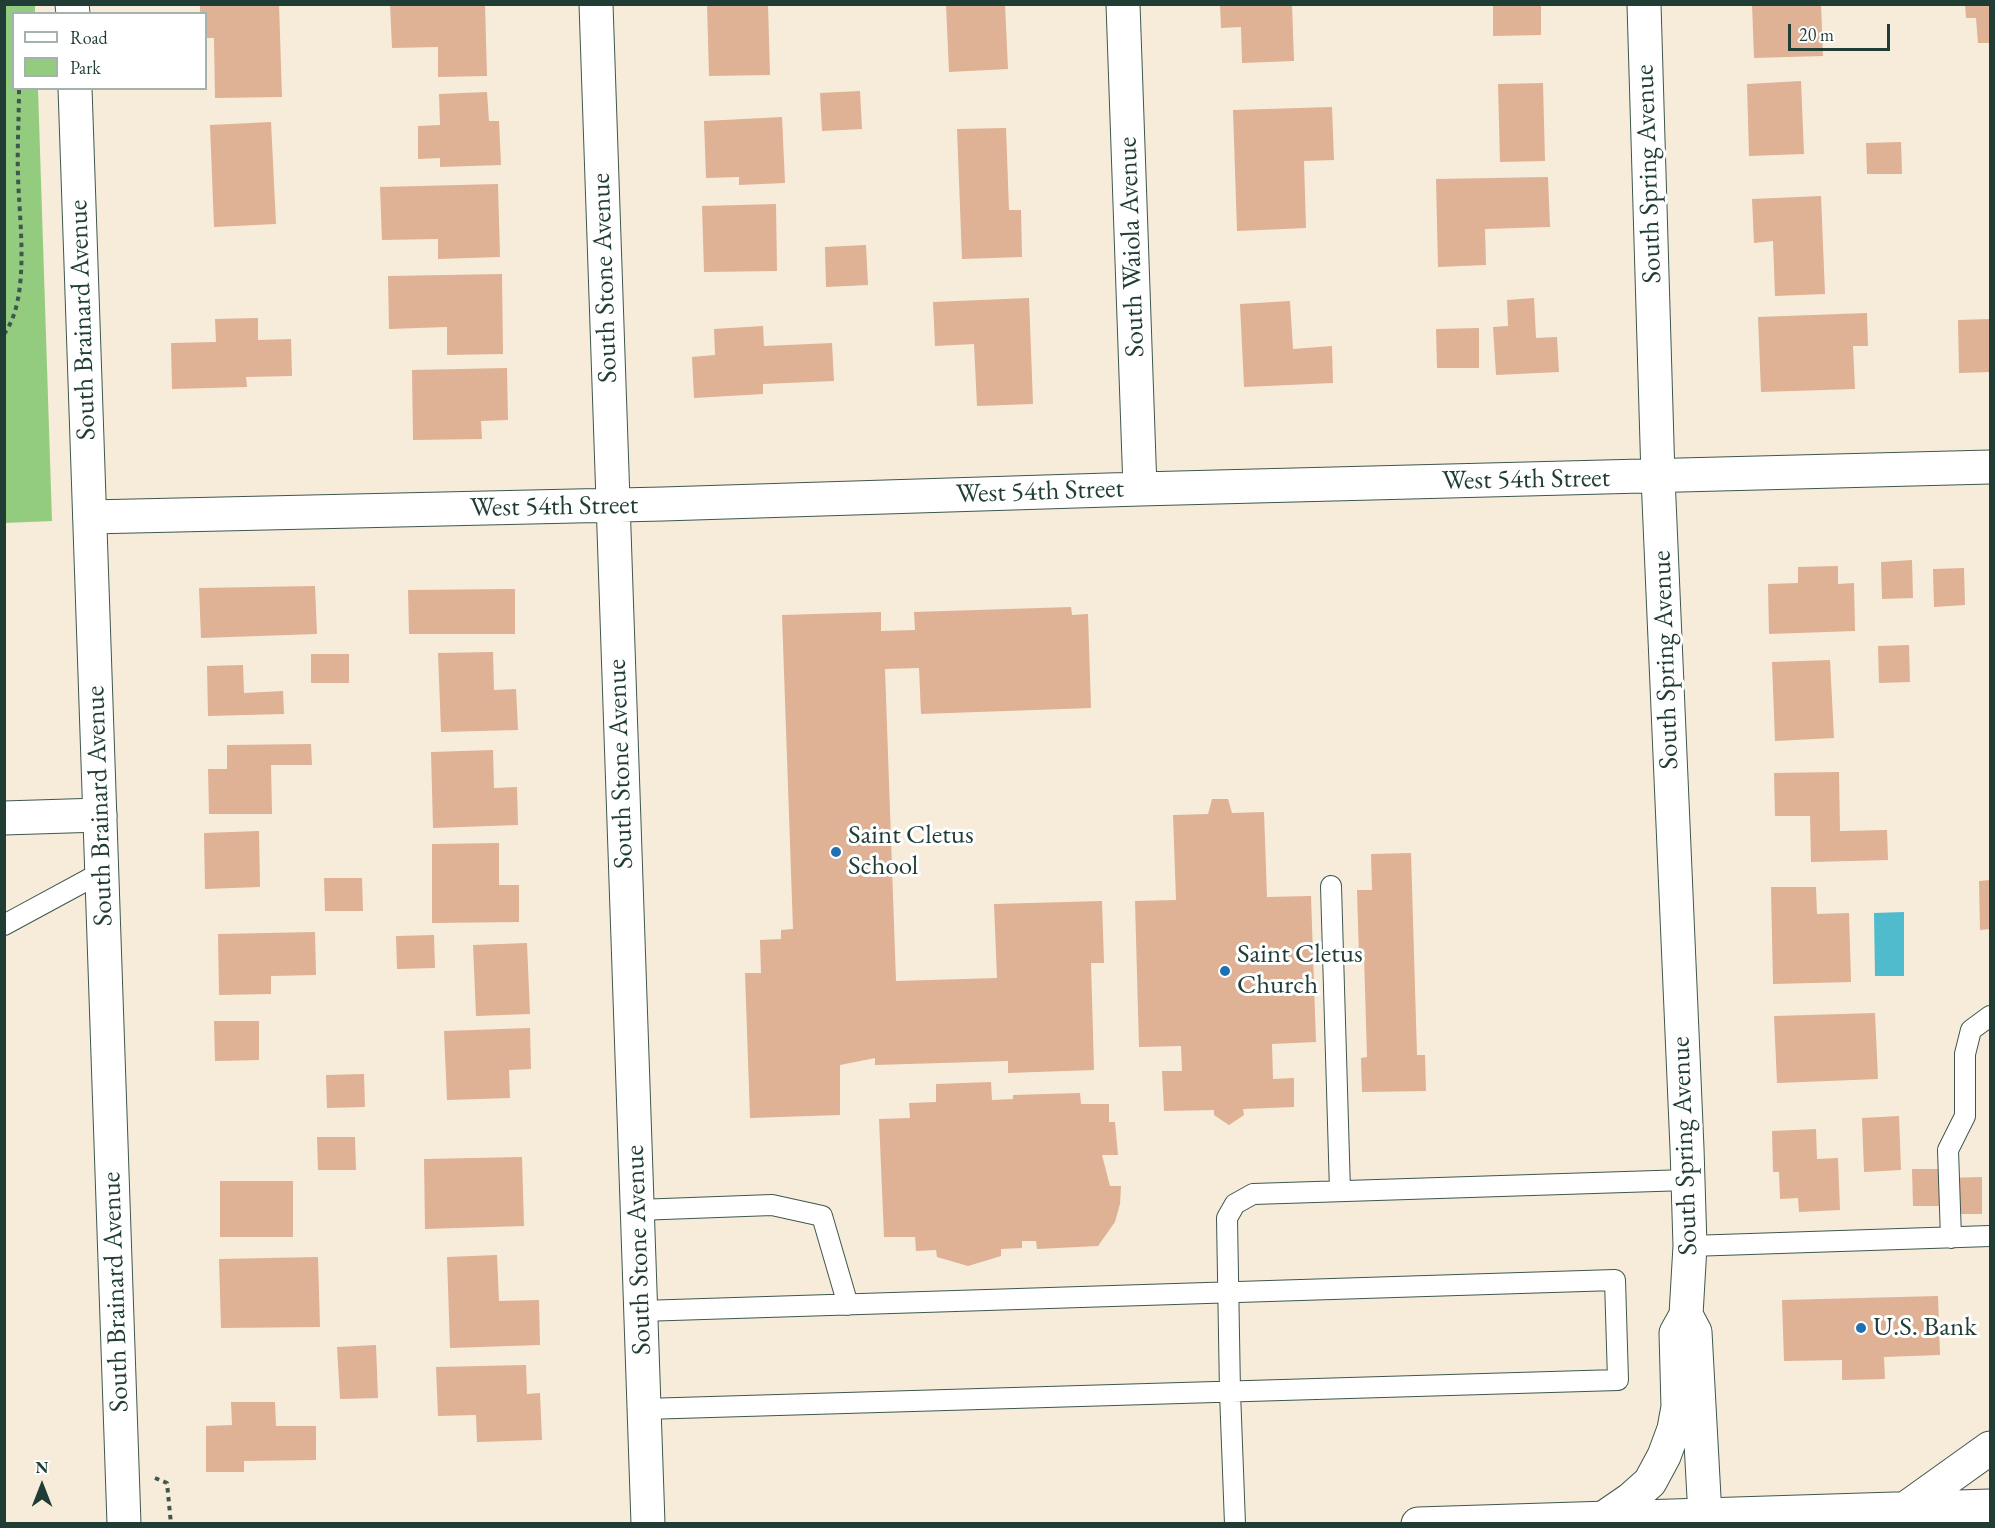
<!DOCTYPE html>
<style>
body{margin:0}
#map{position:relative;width:1995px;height:1528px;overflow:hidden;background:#f7ecda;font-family:"EB Garamond",serif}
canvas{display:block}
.frame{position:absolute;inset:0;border:6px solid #1f3d34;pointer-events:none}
.legend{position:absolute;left:12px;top:12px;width:195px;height:78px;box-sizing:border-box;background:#fff;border:2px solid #a5b1ae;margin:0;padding:8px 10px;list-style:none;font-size:18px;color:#1f3d34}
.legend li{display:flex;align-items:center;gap:12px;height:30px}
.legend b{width:30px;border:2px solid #a5b1ae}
.north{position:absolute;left:12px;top:1456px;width:60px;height:60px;-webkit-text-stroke:4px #fff;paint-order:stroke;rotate:0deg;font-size:16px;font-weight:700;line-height:24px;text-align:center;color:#1f3d34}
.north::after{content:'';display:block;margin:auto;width:21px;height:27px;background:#1f3d34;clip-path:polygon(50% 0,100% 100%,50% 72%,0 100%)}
.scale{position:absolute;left:1788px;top:24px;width:102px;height:27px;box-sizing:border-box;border:3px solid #1f3d34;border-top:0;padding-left:8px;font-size:18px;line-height:21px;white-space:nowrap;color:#1f3d34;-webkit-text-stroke:4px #fff;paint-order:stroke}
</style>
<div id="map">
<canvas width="1995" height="1528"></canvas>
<div class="frame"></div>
<ul class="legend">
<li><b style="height:8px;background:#fff"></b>Road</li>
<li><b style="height:16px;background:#94cc7f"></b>Park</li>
</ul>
<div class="north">N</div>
<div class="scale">20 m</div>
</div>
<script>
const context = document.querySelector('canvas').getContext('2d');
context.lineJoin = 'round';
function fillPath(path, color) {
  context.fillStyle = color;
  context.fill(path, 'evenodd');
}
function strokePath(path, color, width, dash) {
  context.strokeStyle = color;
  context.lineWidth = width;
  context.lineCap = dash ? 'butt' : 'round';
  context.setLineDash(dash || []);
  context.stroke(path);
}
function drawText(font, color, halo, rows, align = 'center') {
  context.font = font + ' "EB Garamond",serif';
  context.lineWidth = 6;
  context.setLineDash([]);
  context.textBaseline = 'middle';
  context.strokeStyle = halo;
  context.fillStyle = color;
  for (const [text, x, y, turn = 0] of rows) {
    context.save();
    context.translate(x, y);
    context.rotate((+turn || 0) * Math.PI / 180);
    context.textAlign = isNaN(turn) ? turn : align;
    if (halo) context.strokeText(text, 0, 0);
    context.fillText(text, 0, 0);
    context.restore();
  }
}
const green = new Path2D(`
 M 4,5 L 35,5 L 35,13 L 14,14 L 14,88 L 38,89 L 52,521 L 5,523 Z`);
const water = new Path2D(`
 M 1904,912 L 1904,976 L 1875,976 L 1874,913 Z`);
const building = new Path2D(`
 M 200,4 L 279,4 L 282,97 L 215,98 L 214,38 L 206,38 L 206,14 L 200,14 Z
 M 390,4 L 485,4 L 487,76 L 438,77 L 438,47 L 392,48 Z
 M 707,4 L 768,4 L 770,75 L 709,76 Z
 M 946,4 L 1005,4 L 1008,69 L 949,72 Z
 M 1220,4 L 1292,4 L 1294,61 L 1242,63 L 1241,27 L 1221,28 Z
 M 1493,4 L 1541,4 L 1541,35 L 1493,36 Z
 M 1752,4 L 1821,4 L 1823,56 L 1754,58 Z
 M 1965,4 L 1990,4 L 1990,43 L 1978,43 L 1976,18 L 1966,18 Z
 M 1801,81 L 1804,154 L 1749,156 L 1747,84 Z
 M 1543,83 L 1545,161 L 1500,162 L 1498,84 Z
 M 860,91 L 862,129 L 822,131 L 820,93 Z
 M 487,92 L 489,121 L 499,121 L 501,165 L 440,167 L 440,158 L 418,159 L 418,126 L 440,125 L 439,94 Z
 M 1332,107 L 1334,160 L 1304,161 L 1306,228 L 1237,231 L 1233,110 Z
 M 782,117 L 785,183 L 739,185 L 739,177 L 706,178 L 704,121 Z
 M 271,122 L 276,224 L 214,227 L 210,125 Z
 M 1006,128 L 1009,210 L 1021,210 L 1022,257 L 962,259 L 957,129 Z
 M 1901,142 L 1902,174 L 1867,174 L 1866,143 Z
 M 1548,177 L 1550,227 L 1485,229 L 1486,265 L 1438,267 L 1436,179 Z
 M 498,184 L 500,257 L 438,259 L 438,239 L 382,240 L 380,187 Z
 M 1821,196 L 1825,294 L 1775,296 L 1773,241 L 1754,243 L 1752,199 Z
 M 776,204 L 777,271 L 704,272 L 702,206 Z
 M 866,245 L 868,285 L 826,287 L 825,247 Z
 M 502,274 L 503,354 L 447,355 L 447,327 L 389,329 L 388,276 Z
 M 1029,298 L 1033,404 L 977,406 L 974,344 L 935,346 L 933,302 Z
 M 1534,298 L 1536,338 L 1557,337 L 1559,372 L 1496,375 L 1493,327 L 1508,326 L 1507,300 Z
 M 1290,301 L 1293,349 L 1332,346 L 1333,383 L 1244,387 L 1240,304 Z
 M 1867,313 L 1868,346 L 1853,346 L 1855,389 L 1761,392 L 1758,317 Z
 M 258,318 L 258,340 L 291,339 L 292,376 L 246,377 L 247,387 L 172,389 L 171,343 L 216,342 L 215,319 Z
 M 1990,319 L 1990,372 L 1959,373 L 1958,320 Z
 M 763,326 L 764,346 L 832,343 L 834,381 L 763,384 L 763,394 L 694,398 L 692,357 L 715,355 L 714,329 Z
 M 1479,328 L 1479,368 L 1437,368 L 1436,329 Z
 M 507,368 L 508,420 L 481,421 L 482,439 L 413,440 L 412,370 Z
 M 1912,560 L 1913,598 L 1882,599 L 1881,562 Z
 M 1838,566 L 1838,584 L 1854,583 L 1855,631 L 1769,634 L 1768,584 L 1798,583 L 1798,567 Z
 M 1964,568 L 1965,605 L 1934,607 L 1933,569 Z
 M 315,586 L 317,634 L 201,638 L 199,588 Z
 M 515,589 L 515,634 L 409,634 L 408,590 Z
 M 1071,607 L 1072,615 L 1088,614 L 1091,708 L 921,714 L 919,668 L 885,669 L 896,981 L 997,978 L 994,904 L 1102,901 L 1104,963 L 1091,963 L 1094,1070 L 1008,1073 L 1008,1061 L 875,1065 L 875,1058 L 840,1065 L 840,1115 L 750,1118 L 745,973 L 761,973 L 760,940 L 781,939 L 781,930 L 793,929 L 782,615 L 881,612 L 881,631 L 915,630 L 914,612 Z
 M 1909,645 L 1910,682 L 1879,683 L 1878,646 Z
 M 493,652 L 494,690 L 516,689 L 518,730 L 441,732 L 438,653 Z
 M 311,654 L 349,654 L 349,683 L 311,683 Z
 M 1830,660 L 1834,738 L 1775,741 L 1772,662 Z
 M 243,665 L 244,693 L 283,691 L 284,714 L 208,716 L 207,666 Z
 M 311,744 L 312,765 L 271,765 L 272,814 L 209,814 L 208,769 L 227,769 L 227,745 Z
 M 493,750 L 494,788 L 517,787 L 518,825 L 433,828 L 431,752 Z
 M 1839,772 L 1840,831 L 1887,830 L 1888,860 L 1811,862 L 1810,816 L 1775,816 L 1774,773 Z
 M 1212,799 L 1228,799 L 1232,813 L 1264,812 L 1267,897 L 1311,896 L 1316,1042 L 1272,1044 L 1273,1079 L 1294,1078 L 1294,1107 L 1243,1109 L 1244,1115 L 1229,1125 L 1214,1115 L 1214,1110 L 1164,1111 L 1162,1071 L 1182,1071 L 1181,1046 L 1139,1047 L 1135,901 L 1176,900 L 1173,815 L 1208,814 Z
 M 259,831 L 260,887 L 205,889 L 204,833 Z
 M 499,843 L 499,885 L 519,885 L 519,922 L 432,923 L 432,844 Z
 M 1411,853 L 1417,1055 L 1425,1055 L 1426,1091 L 1362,1092 L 1361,1058 L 1367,1057 L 1364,956 L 1359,957 L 1357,890 L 1372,890 L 1371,854 Z
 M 324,878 L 362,878 L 363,911 L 325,911 Z
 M 1990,880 L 1990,929 L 1980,930 L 1979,881 Z
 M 1771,887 L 1816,887 L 1817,914 L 1849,913 L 1851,982 L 1773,984 Z
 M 315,932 L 316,975 L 271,976 L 271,994 L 219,995 L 218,934 Z
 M 434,935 L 435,968 L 397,969 L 396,936 Z
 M 527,943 L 530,1014 L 476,1016 L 473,945 Z
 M 1875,1013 L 1878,1079 L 1777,1083 L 1774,1016 Z
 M 214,1021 L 259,1021 L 259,1060 L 215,1061 Z
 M 530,1028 L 531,1069 L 509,1070 L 510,1098 L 447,1100 L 444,1031 Z
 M 364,1074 L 365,1107 L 327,1108 L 326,1075 Z
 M 991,1082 L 992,1100 L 1013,1099 L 1013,1095 L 1080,1093 L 1081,1104 L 1109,1104 L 1109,1122 L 1115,1122 L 1118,1155 L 1102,1155 L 1110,1186 L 1121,1186 L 1120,1204 L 1115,1222 L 1098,1246 L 1037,1249 L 1036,1241 L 1022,1241 L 1022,1248 L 1001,1249 L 1001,1256 L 968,1266 L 937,1257 L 936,1250 L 916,1251 L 915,1237 L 884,1237 L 879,1119 L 910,1118 L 909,1103 L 936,1102 L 936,1084 Z
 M 1899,1116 L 1901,1170 L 1864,1172 L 1862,1118 Z
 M 1816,1129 L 1817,1159 L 1838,1158 L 1840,1210 L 1799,1212 L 1798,1198 L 1780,1199 L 1779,1172 L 1773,1172 L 1772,1131 Z
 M 317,1137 L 355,1137 L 356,1170 L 318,1170 Z
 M 522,1157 L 524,1226 L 425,1229 L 424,1159 Z
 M 1912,1169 L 1945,1169 L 1945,1178 L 1982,1177 L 1982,1214 L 1945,1214 L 1945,1206 L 1913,1206 Z
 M 220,1181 L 293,1181 L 293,1237 L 220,1237 Z
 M 497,1255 L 499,1301 L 539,1300 L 540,1345 L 450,1348 L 447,1257 Z
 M 318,1257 L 320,1327 L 221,1328 L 219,1259 Z
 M 1938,1296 L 1940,1355 L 1884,1357 L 1885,1379 L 1842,1380 L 1842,1360 L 1784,1361 L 1782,1300 Z
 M 376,1345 L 378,1398 L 340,1399 L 337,1347 Z
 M 526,1365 L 527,1394 L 540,1393 L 542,1440 L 477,1442 L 476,1415 L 438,1416 L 436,1367 Z
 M 231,1402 L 275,1402 L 276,1426 L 316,1426 L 316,1460 L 244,1461 L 244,1472 L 206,1472 L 206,1426 L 232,1425 Z`);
const path = new Path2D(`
 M 4,334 C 31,298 19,219 18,176 C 17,147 19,118 19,88
 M 155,1478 L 167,1483 L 171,1524`);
const lane = new Path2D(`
 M 1331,886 L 1340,1191
 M 4,925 L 102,872
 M 637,1210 L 772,1205 L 822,1216 L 848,1305
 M 1951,1238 L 1948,1150 L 1965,1116 L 1965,1054 L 1971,1030 L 1990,1016
 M 1690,1246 L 1990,1236
 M 641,1311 L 1615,1280 L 1618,1380 L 644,1409
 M 1235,1524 L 1230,1392 L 1227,1218 L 1235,1204 L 1253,1194 L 1687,1180`);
const street = new Path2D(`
 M 596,4 L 648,1524
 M 1123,4 L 1140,489
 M 1644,4 L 1658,477 L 1687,1148 L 1690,1246 L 1686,1315
 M 90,517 L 663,504 L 1140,489 L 1990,467
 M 4,818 L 100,815
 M 1602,1519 L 1631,1499 L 1650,1482 L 1664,1456 L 1674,1429 L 1678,1407 L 1676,1333 L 1686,1315 L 1695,1332 L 1705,1516`);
const secondary = new Path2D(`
 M 72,4 L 73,14
 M 75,88 L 124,1524
 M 1902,1511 L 1990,1448
 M 1418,1524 L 1990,1506`);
const markers = [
 [836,852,6,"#1f6fb2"],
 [1225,971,6,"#1f6fb2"],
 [1861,1328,6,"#1f6fb2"]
];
const streetNames = [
 ["South Spring Avenue",1649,174,-92],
 ["South Waiola Avenue",1132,247,-92],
 ["South Stone Avenue",605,278,-92],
 ["South Brainard Avenue",83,320,-92],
 ["West 54th Street",1526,480,-1],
 ["West 54th Street",1040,492,-2],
 ["West 54th Street",554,507,-1],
 ["South Spring Avenue",1666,660,-92],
 ["South Stone Avenue",621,764,-92],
 ["South Brainard Avenue",100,806,-92],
 ["South Spring Avenue",1685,1146,-92],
 ["South Stone Avenue",639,1250,-92],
 ["South Brainard Avenue",116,1292,-92]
];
const poiNames = [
 ["Saint Cletus",848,836],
 ["School",848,867],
 ["Saint Cletus",1237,955],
 ["Church",1237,986],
 ["U.S. Bank",1873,1328]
];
fillPath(green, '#94cc7f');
fillPath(water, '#51bbce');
fillPath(building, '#dfb195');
strokePath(lane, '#3f574d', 22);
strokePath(street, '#3f574d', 35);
strokePath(secondary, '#3f574d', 35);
strokePath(path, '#3f574d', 4, [4.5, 4.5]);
strokePath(lane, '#fff', 20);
strokePath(street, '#fff', 33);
strokePath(secondary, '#fff', 33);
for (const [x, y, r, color] of markers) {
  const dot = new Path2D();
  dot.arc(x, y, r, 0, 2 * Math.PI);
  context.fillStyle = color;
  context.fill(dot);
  strokePath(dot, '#fff', 2);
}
drawText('27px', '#1f3d34', '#fff', streetNames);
drawText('27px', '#1f3d34', '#fff', poiNames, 'left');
</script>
